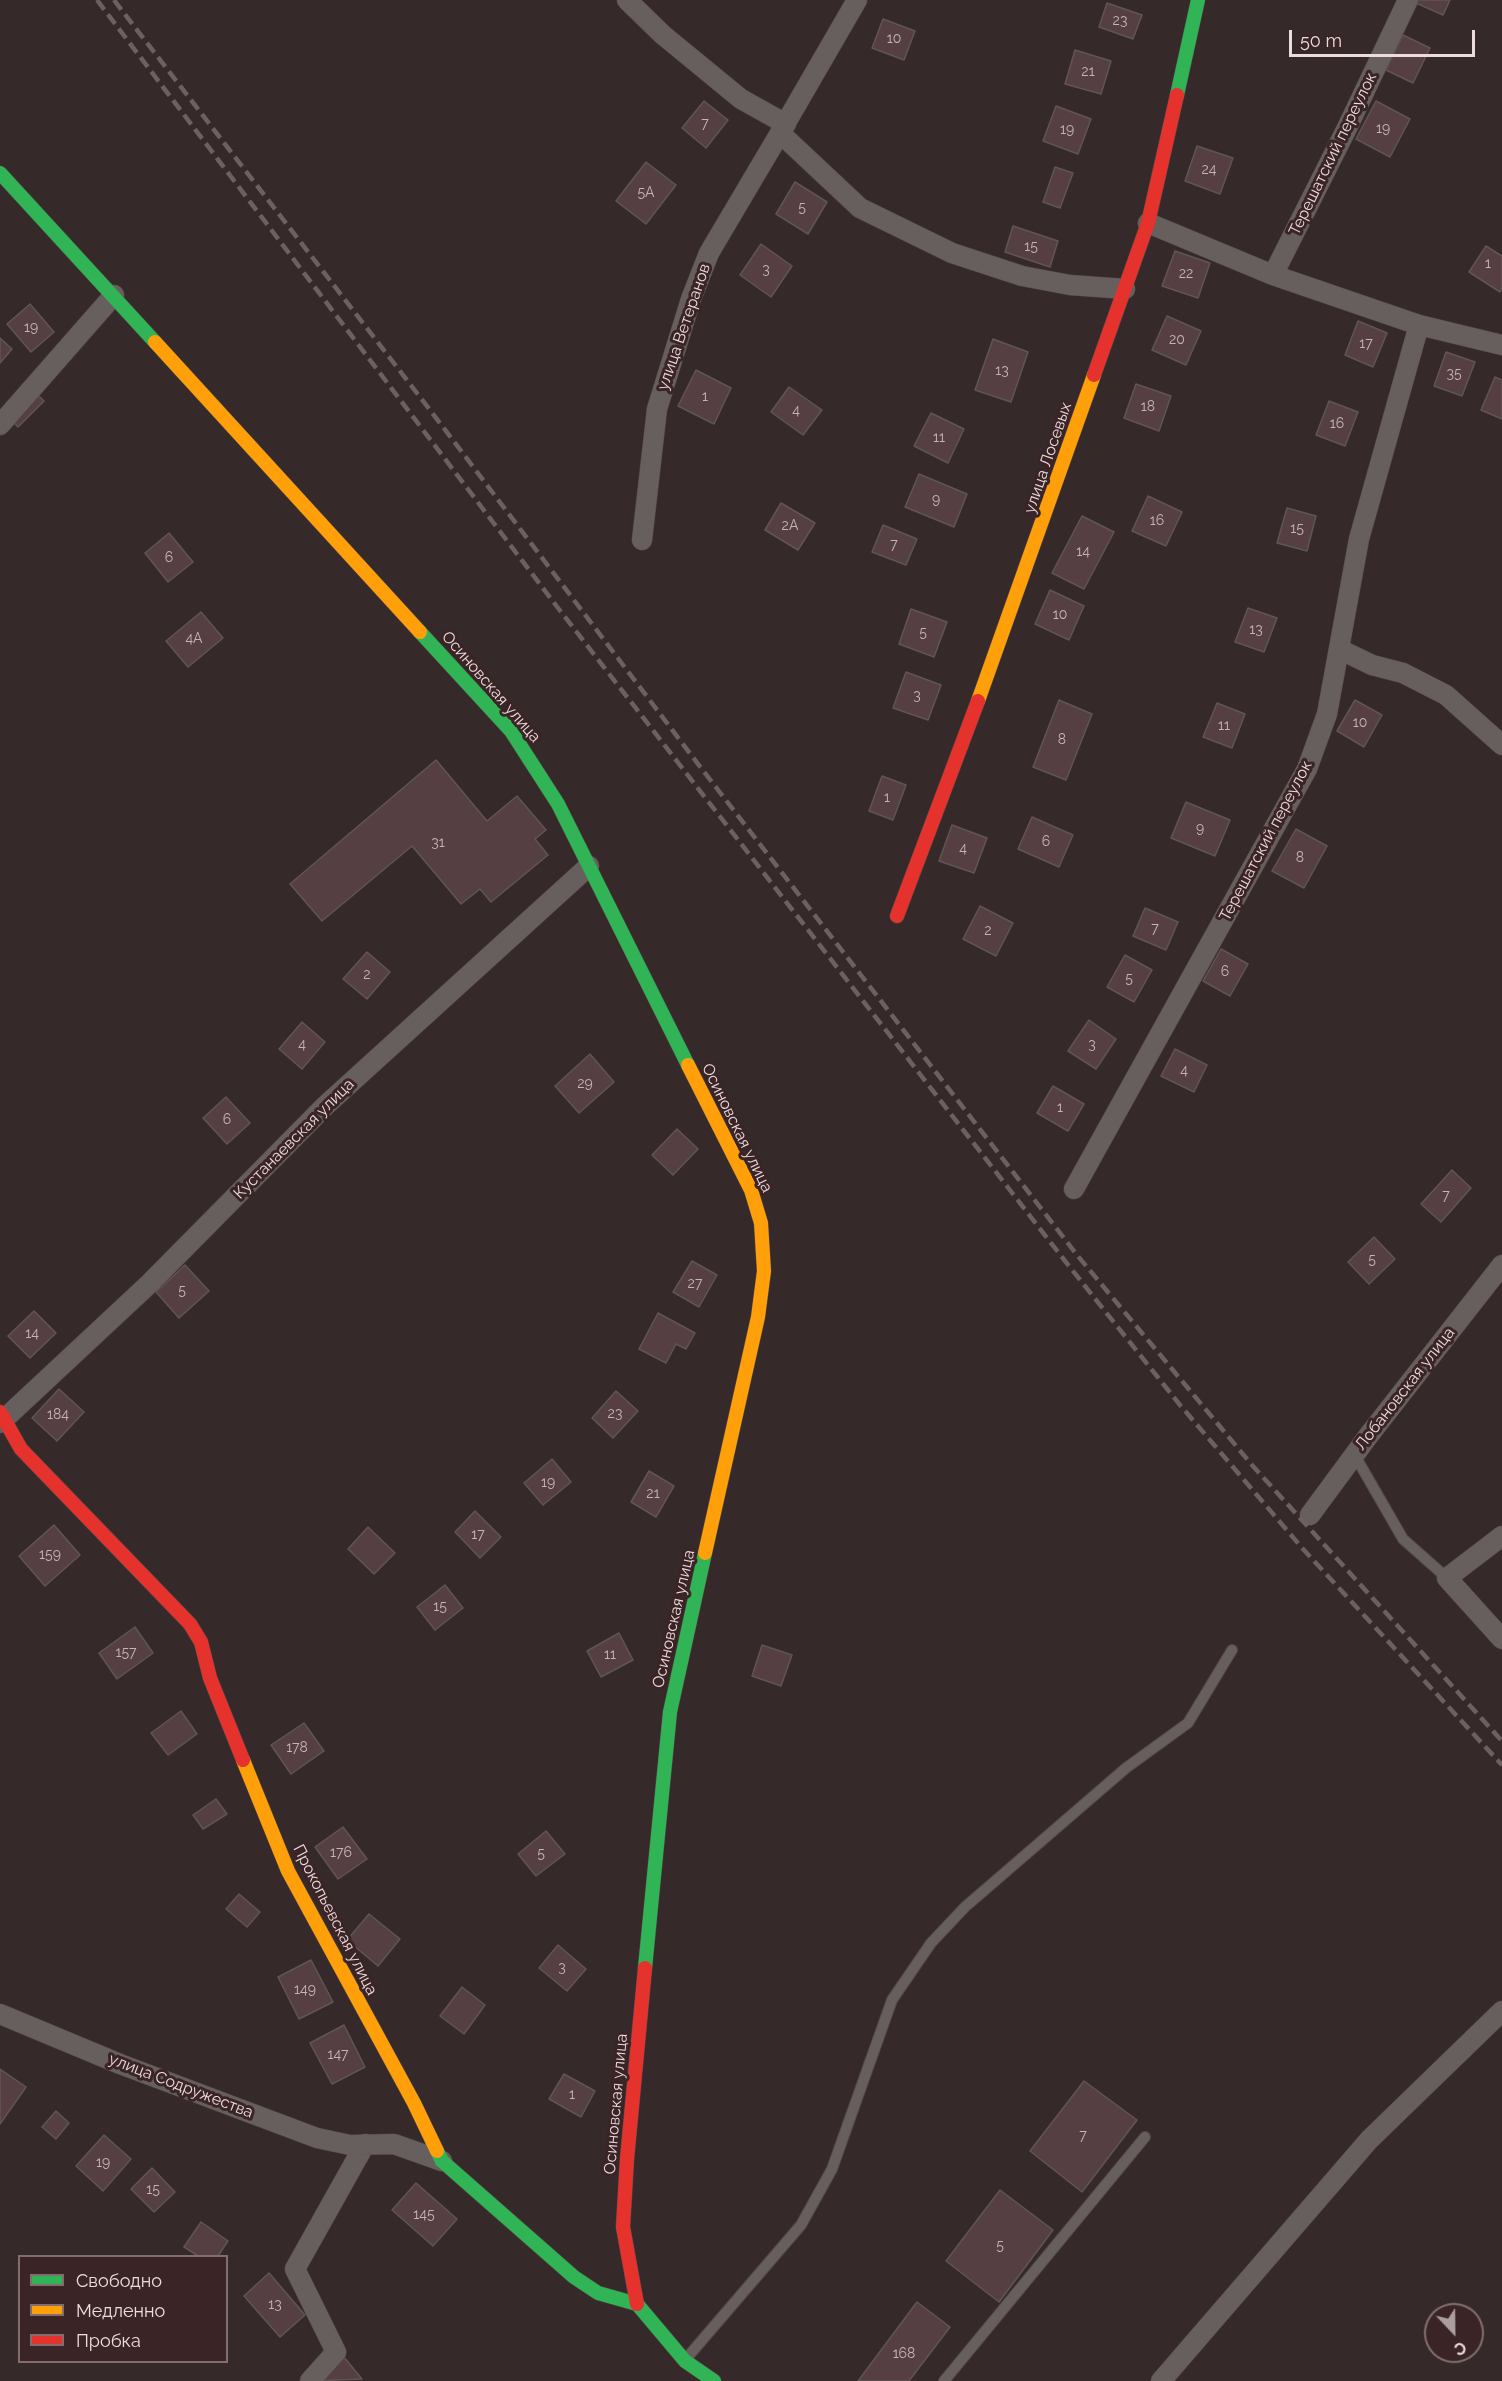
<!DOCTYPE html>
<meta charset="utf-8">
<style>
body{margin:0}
#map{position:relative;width:1502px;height:2381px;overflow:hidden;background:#36292a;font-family:Raleway,sans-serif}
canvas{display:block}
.legend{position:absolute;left:18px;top:2255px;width:210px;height:108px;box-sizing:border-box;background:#3b2426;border:2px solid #826e6f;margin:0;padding:8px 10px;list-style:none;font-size:18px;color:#ecdcdd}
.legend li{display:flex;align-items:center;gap:12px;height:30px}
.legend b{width:30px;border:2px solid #826e6f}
.north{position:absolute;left:1424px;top:2303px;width:60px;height:60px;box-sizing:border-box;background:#3b2426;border:2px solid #826e6f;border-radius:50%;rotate:158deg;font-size:16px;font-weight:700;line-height:24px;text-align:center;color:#ecdcdd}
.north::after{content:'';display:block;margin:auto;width:21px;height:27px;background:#ac9d9e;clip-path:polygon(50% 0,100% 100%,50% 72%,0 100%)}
.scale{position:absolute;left:1289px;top:30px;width:186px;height:27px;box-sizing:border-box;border:3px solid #ecdcdd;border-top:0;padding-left:8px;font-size:18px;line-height:21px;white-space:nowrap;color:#ecdcdd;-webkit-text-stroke:4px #3b2426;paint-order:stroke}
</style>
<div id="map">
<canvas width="1502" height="2381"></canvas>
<ul class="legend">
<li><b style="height:8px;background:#30b455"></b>Свободно</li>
<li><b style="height:8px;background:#ff9f0a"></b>Медленно</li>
<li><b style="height:8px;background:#e5322d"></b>Пробка</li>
</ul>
<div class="north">С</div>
<div class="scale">50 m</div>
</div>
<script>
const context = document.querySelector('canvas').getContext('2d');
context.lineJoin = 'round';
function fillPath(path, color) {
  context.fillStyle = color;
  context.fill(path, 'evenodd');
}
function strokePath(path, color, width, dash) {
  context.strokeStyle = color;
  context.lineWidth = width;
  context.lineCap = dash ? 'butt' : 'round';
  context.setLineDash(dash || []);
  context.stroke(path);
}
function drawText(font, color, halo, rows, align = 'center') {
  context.font = font + ' Raleway,sans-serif';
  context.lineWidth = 6;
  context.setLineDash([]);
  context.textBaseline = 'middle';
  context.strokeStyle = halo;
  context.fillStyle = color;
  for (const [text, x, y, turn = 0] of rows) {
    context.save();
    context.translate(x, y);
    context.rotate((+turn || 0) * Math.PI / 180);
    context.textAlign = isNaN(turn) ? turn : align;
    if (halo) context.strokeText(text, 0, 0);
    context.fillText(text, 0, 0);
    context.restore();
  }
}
const building = new Path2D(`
 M 1417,0 L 1450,0 L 1443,15 L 1416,3 Z
 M 1107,3 L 1142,15 L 1133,39 L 1099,27 Z
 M 883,19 L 915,31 L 904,60 L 872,48 Z
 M 1403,35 L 1430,48 L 1413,83 L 1386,70 Z
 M 1075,50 L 1111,61 L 1101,94 L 1065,84 Z
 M 704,101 L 728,120 L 706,148 L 682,128 Z
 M 1376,101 L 1410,119 L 1390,157 L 1356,139 Z
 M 1056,106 L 1091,119 L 1078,154 L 1043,141 Z
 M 1197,146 L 1233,158 L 1220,194 L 1185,181 Z
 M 646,162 L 676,185 L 646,224 L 616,201 Z
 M 1055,167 L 1073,173 L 1060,208 L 1043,202 Z
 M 795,182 L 827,202 L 808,234 L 776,214 Z
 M 1013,226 L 1058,241 L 1050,267 L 1005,252 Z
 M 761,244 L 792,266 L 771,297 L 740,275 Z
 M 1486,246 L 1502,256 L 1502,288 L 1500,292 L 1469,272 Z
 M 1175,251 L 1210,263 L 1198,298 L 1162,286 Z
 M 30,304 L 54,332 L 31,352 L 7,324 Z
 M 1167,316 L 1201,331 L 1186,365 L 1152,350 Z
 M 1358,321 L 1387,333 L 1373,367 L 1345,355 Z
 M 0,338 L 12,349 L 0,363 Z
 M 993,339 L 1028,352 L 1011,402 L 975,390 Z
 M 1446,352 L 1475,362 L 1462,396 L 1434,386 Z
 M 696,370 L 731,388 L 714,424 L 678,406 Z
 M 1495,377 L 1502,380 L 1502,419 L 1481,410 Z
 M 1136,384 L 1171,396 L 1159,431 L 1124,418 Z
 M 789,387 L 822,410 L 803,435 L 771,412 Z
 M 35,392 L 44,401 L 18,427 L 9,417 Z
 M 1329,401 L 1358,412 L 1345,446 L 1316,435 Z
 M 931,413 L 964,429 L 948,463 L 914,446 Z
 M 919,474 L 967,494 L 954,527 L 905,507 Z
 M 1148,496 L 1182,512 L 1166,546 L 1132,531 Z
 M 781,503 L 815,523 L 798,550 L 765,530 Z
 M 1287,508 L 1316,516 L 1307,551 L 1277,543 Z
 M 1082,516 L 1114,532 L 1084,589 L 1052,573 Z
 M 883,525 L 917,539 L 906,565 L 872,552 Z
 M 169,533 L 193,562 L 168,582 L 145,553 Z
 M 1050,590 L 1084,606 L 1069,640 L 1035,624 Z
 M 1248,608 L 1277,618 L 1264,652 L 1235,642 Z
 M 911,609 L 947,622 L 934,657 L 899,644 Z
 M 201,612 L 223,638 L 188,667 L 166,641 Z
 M 906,672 L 941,685 L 928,720 L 893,708 Z
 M 1059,700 L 1092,714 L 1066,780 L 1033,767 Z
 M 1355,700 L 1382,715 L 1364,747 L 1337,731 Z
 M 1217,703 L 1245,714 L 1232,748 L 1203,737 Z
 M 436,760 L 487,821 L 517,796 L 546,830 L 535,839 L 548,855 L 491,902 L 480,889 L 461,904 L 412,846 L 322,921 L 290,884 Z
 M 882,776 L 906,785 L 893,820 L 869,811 Z
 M 1186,802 L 1230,820 L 1215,856 L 1171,838 Z
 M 1032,817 L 1073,835 L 1059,867 L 1018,849 Z
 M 952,825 L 987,838 L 974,873 L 939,861 Z
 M 1296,829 L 1327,846 L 1304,888 L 1272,871 Z
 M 980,906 L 1013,923 L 996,956 L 963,939 Z
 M 1145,908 L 1178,922 L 1166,950 L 1133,936 Z
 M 1221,949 L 1248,964 L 1230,996 L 1203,981 Z
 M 367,952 L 390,972 L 367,999 L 343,979 Z
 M 1125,955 L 1152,970 L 1134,1002 L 1107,987 Z
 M 1089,1020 L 1116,1039 L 1096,1069 L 1068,1051 Z
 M 302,1022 L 325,1042 L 302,1069 L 279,1049 Z
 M 1175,1049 L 1207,1065 L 1194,1092 L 1161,1076 Z
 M 590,1054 L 614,1082 L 579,1113 L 555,1086 Z
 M 1053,1086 L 1084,1104 L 1068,1131 L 1037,1113 Z
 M 226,1097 L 250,1123 L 227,1144 L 203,1118 Z
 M 677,1129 L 698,1149 L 673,1175 L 652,1155 Z
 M 1452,1170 L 1471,1188 L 1441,1222 L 1421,1204 Z
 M 1374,1237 L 1395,1259 L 1369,1284 L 1348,1262 Z
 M 692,1261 L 717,1275 L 699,1307 L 673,1292 Z
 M 185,1265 L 209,1291 L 179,1318 L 156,1292 Z
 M 34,1311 L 56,1333 L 30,1358 L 8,1336 Z
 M 658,1313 L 695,1333 L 686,1349 L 676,1344 L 666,1363 L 639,1349 Z
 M 59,1389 L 84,1412 L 57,1441 L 32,1418 Z
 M 616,1391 L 638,1411 L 613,1438 L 592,1418 Z
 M 552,1459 L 571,1482 L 543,1505 L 524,1483 Z
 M 649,1471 L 674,1486 L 656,1517 L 631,1502 Z
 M 475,1511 L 501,1537 L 480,1558 L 455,1532 Z
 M 54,1525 L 80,1555 L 45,1586 L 19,1556 Z
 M 368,1527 L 395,1553 L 374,1574 L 348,1549 Z
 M 445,1585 L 463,1608 L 435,1630 L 417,1607 Z
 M 135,1627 L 153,1653 L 117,1679 L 99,1653 Z
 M 619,1633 L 633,1660 L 601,1677 L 587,1651 Z
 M 762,1645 L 792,1655 L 781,1686 L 752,1676 Z
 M 181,1711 L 197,1734 L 168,1755 L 151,1733 Z
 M 304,1723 L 324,1751 L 291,1774 L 271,1745 Z
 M 216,1799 L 227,1814 L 203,1829 L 193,1815 Z
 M 343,1827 L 367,1859 L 338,1879 L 315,1847 Z
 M 546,1831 L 565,1854 L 536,1876 L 518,1854 Z
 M 239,1894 L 260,1912 L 247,1927 L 226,1909 Z
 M 369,1914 L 400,1939 L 378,1966 L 347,1940 Z
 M 558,1945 L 586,1969 L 567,1991 L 539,1968 Z
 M 311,1960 L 333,2002 L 299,2019 L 278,1977 Z
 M 462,1987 L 485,2005 L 464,2034 L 440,2016 Z
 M 344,2025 L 365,2067 L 332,2084 L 310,2043 Z
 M 0,2069 L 26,2087 L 0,2124 Z
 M 564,2074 L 595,2091 L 581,2117 L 549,2099 Z
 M 1084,2081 L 1137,2120 L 1082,2192 L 1030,2151 Z
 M 56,2111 L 69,2123 L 56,2139 L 42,2127 Z
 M 104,2135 L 131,2159 L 103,2191 L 76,2166 Z
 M 152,2168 L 175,2192 L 154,2212 L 131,2189 Z
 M 416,2183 L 457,2219 L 433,2246 L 392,2210 Z
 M 1000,2190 L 1053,2230 L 999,2302 L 946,2261 Z
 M 201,2222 L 228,2241 L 218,2256 L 198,2256 L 184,2247 Z
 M 269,2273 L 305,2315 L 280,2337 L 244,2296 Z
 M 917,2302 L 950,2327 L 909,2381 L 858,2381 Z
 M 343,2356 L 362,2379 L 313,2381 Z`);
const lane = new Path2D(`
 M 1354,1454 L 1403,1539 L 1447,1578
 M 685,2360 L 801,2225 L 832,2169 L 892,2000 L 931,1943 L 965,1907 L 1126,1768 L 1188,1723 L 1232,1650
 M 944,2381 L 1145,2137`);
const street = new Path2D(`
 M 627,0 L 663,35 L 741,99 L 786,124
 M 857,0 L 780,133 L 860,208 L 952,253 L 1022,276 L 1070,285 L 1125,289
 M 1148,223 L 1273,275 L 1419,325 L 1502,345
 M 1273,275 L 1347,128 L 1408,0
 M 0,425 L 114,295
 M 642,540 L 657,409 L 691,299 L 709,253 L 780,133
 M 1339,649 L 1372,665 L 1403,673 L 1446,695 L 1502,745
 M 1074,1189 L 1307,769 L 1327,714 L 1359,539 L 1419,325
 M 0,1423 L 149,1284 L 325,1106 L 589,866
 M 1310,1515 L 1369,1435 L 1502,1265
 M 1502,1536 L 1447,1578 L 1502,1639
 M 0,2014 L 120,2064 L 317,2138 L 350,2145 L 394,2144 L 442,2161
 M 310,2381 L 336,2352 L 295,2269 L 365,2144
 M 1161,2381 L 1369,2140 L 1502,2011`);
const fast = new Path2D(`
 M 1177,95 L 1198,0
 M 0,173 L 155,342
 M 420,632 L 511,731 L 558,804 L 688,1065
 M 645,1968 L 670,1712 L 705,1553
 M 437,2151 L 442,2161 L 574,2277 L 598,2293 L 637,2304 L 685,2361 L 714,2381`);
const slow = new Path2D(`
 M 155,342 L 420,632
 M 978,701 L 1094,375
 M 688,1065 L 751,1190 L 761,1223 L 764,1271 L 758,1317 L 705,1553
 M 243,1760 L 288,1871 L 414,2103 L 437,2151`);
const jam = new Path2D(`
 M 1094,375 L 1148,223 L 1177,95
 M 897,916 L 978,701
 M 0,1412 L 21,1449 L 190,1624 L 201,1642 L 210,1678 L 243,1760
 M 637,2304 L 623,2227 L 627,2159 L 645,1968`);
const rail = new Path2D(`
 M 97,0 L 558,608 L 1065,1261 L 1180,1405 L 1303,1549 L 1502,1765
 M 114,0 L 443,427 L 701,768 L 1077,1255 L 1252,1465 L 1502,1741`);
const numberNames = [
 ["23",1120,21],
 ["10",894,39],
 ["21",1088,72],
 ["7",705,124],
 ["19",1383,129],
 ["19",1067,130],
 ["24",1209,170],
 ["5А",646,193],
 ["5",802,208],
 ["15",1031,247],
 ["1",1488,264],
 ["3",766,270],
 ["22",1186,274],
 ["19",31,328],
 ["20",1177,340],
 ["17",1366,344],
 ["13",1002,371],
 ["35",1454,374],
 ["1",705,397],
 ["18",1148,407],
 ["4",796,411],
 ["16",1337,424],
 ["11",939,438],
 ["9",936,500],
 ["16",1157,521],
 ["2А",790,526],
 ["15",1297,529],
 ["7",894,545],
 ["14",1083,552],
 ["6",169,558],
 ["10",1060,615],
 ["13",1256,630],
 ["5",923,633],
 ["4А",194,639],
 ["3",917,696],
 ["10",1360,723],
 ["11",1224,726],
 ["8",1062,740],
 ["1",887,798],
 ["9",1200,829],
 ["6",1046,842],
 ["31",438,843],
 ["4",963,849],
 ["8",1300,858],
 ["7",1155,929],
 ["2",988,931],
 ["6",1225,972],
 ["2",367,975],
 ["5",1129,979],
 ["4",302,1045],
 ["3",1092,1045],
 ["4",1184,1071],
 ["29",585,1084],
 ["1",1060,1108],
 ["6",227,1120],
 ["7",1446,1196],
 ["5",1372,1260],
 ["27",695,1284],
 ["5",182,1291],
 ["14",32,1334],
 ["23",615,1414],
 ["184",58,1415],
 ["19",548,1483],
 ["21",653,1494],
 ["17",478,1535],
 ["159",50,1555],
 ["15",440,1607],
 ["157",126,1653],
 ["11",610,1655],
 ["178",297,1748],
 ["176",341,1853],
 ["5",541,1854],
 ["3",562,1968],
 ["149",305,1990],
 ["147",338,2055],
 ["1",572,2095],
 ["7",1083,2136],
 ["19",103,2163],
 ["15",153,2190],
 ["145",424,2215],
 ["5",1000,2246],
 ["13",275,2305],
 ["168",904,2354]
];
const streetNames = [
 ["Терешатский переулок",1333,154,-64],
 ["улица Ветеранов",684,327,-71],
 ["улица Лосевых",1048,458,-71],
 ["Осиновская улица",491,687,49],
 ["Терешатский переулок",1266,841,-62],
 ["Осиновская улица",737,1128,64],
 ["Кустанаевская улица",294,1139,-45],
 ["Лобановская улица",1405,1389,-52],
 ["Осиновская улица",674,1619,-77],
 ["Прокопьевская улица",335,1920,63],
 ["улица Содружества",181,2086,21],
 ["Осиновская улица",616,2104,-85]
];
fillPath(building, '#553f42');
strokePath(building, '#605556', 1.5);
strokePath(lane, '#524748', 12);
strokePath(street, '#524748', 21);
strokePath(fast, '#524748', 15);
strokePath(slow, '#524748', 15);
strokePath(jam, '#524748', 15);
strokePath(lane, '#675e5e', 10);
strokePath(street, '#675e5e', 20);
strokePath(fast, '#30b455', 14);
strokePath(slow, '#ff9f0a', 14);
strokePath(jam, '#e5322d', 14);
strokePath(rail, '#6c6162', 4.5, [12, 6]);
drawText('14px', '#c6b5b6', null, numberNames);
drawText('16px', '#ecdcdd', '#3b2426', streetNames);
</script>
